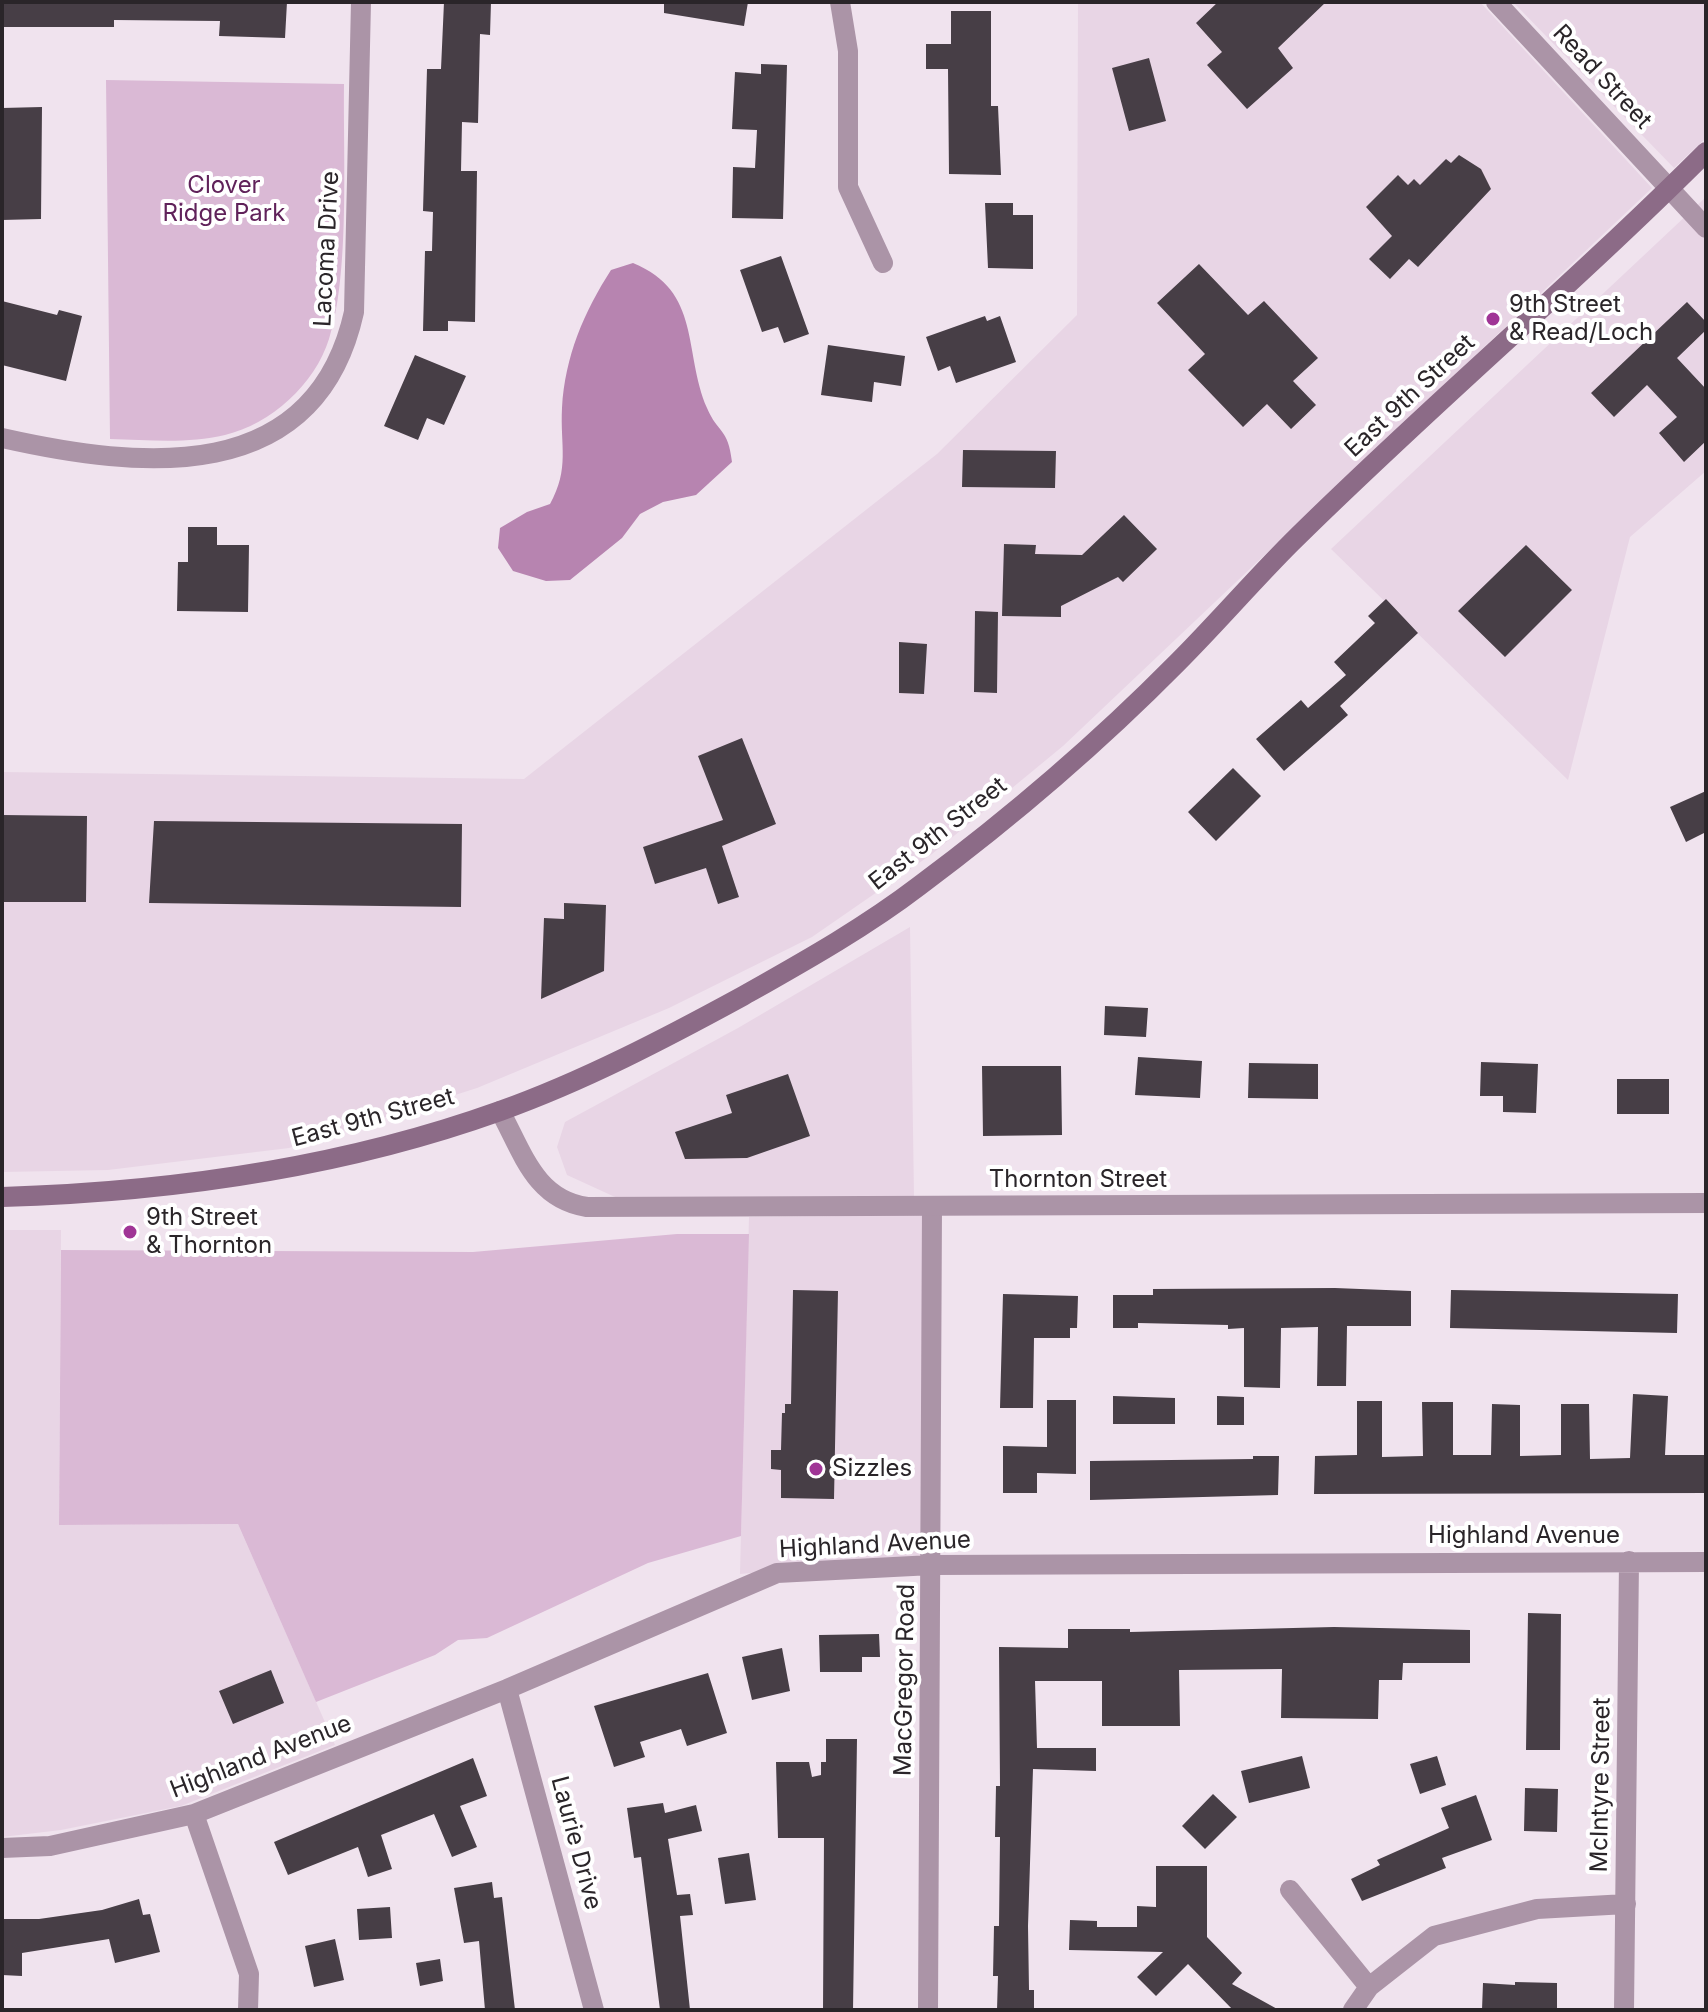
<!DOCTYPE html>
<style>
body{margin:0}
#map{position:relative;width:1708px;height:2012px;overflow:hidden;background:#f0e3ee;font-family:Inter,sans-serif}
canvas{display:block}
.frame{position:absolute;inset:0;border:4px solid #2a2529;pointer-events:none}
</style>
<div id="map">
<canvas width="1708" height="2012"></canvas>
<div class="frame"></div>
</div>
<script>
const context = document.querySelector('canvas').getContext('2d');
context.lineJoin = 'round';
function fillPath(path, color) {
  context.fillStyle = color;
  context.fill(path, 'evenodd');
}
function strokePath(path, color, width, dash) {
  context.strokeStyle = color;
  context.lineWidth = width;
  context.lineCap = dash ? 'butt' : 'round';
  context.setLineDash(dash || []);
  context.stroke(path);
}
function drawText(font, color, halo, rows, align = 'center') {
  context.font = font + ' Inter,sans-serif';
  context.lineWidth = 8;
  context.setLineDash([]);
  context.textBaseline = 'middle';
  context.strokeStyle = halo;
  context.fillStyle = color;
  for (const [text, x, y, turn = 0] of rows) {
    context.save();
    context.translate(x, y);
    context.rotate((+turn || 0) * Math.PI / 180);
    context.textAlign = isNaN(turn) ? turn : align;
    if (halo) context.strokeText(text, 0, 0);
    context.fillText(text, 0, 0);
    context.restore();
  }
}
const built = new Path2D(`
 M 1078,2 L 1480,2 L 1652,188 L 1063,746 L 932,854 L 812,937 L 669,1008 L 477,1088 L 289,1148 L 108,1170 L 2,1172 L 2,772 L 524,779 L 937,454 L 1077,315 Z
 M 1513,2 L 1706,2 L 1706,138 L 1674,168 Z
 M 1706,197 L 1706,471 L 1630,537 L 1568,780 L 1331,549 Z
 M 910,927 L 914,1197 L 615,1197 L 567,1175 L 557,1147 L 565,1122 L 738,1028 Z
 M 923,1215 L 924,1557 L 740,1574 L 749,1217 Z
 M 2,1230 L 61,1230 L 59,1525 L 238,1524 L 335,1745 L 181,1806 L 61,1830 L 2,1837 Z`);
const green = new Path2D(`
 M 106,80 L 344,84 C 343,155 350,274 329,339 C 315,384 271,424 225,435 C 188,444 148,440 110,439 Z
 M 677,1234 L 749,1234 L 741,1536 L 648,1563 L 487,1638 L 458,1640 L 435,1655 L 316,1702 L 238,1524 L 59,1525 L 61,1250 L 473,1252 Z`);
const water = new Path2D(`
 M 633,263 C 702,291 683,352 707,408 C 718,434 728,427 732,462 L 696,495 L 663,502 L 640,514 L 622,538 L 570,580 L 546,581 L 513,571 L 498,548 L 500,528 L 527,512 L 550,504 C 570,468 560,446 562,408 C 565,356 584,312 611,270 Z`);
const building = new Path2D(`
 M 2,2 L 287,2 L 285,38 L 219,36 L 220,21 L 114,20 L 114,27 L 2,27 Z
 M 444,2 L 491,2 L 490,35 L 480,34 L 478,123 L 462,122 L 461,171 L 477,171 L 475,322 L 448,321 L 448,331 L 423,331 L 425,251 L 432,251 L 433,212 L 423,211 L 427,69 L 441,69 Z
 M 664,2 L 748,2 L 744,26 L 664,13 Z
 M 1218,2 L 1326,2 L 1278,48 L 1293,68 L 1247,109 L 1207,65 L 1222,52 L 1196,23 Z
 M 951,11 L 991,11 L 991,106 L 998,106 L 1001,175 L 949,174 L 948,69 L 926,69 L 926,44 L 951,44 Z
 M 1149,58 L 1166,121 L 1129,131 L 1112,68 Z
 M 761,64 L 787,65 L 783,219 L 732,218 L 733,167 L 755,168 L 757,130 L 732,129 L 735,72 L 761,74 Z
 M 42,107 L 41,219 L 2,220 L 2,108 Z
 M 1459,155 L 1481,169 L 1491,189 L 1418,267 L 1409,259 L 1390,279 L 1369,259 L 1392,236 L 1366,207 L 1398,175 L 1408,185 L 1414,179 L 1420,185 L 1446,159 L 1451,163 Z
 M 985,203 L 1013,203 L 1013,215 L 1033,215 L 1033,269 L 988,268 Z
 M 781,256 L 809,334 L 784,343 L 778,327 L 762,332 L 740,270 Z
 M 1199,264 L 1248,315 L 1264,301 L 1318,358 L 1293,381 L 1316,405 L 1291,429 L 1267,404 L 1243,427 L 1188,370 L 1205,354 L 1157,303 Z
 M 2,301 L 57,315 L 59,310 L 82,316 L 66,381 L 2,365 Z
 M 1687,302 L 1706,322 L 1706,330 L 1677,358 L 1706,389 L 1706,441 L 1684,462 L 1659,433 L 1677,417 L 1647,385 L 1614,417 L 1591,393 Z
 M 985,316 L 987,321 L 1000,316 L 1016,362 L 956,383 L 950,366 L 938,371 L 926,337 Z
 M 828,345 L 905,356 L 901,386 L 874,382 L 872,402 L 821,395 Z
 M 415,355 L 466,376 L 444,425 L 427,418 L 418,440 L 384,426 Z
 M 963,450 L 1056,451 L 1055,488 L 962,487 Z
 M 1124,515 L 1157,549 L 1123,582 L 1118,577 L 1061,606 L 1061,617 L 1002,616 L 1004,544 L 1036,545 L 1035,554 L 1082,555 Z
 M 188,527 L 217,527 L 217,545 L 249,545 L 248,612 L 177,611 L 178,562 L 188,562 Z
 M 1526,545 L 1572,590 L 1505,657 L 1458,611 Z
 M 1386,599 L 1418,633 L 1340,706 L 1348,715 L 1284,771 L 1256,739 L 1301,700 L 1308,708 L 1346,675 L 1334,662 L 1375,623 L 1368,616 Z
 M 975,611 L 998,612 L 997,693 L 974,692 Z
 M 899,642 L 927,644 L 924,694 L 899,693 Z
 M 742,738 L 776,824 L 722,846 L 739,897 L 718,904 L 706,868 L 655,884 L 643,847 L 723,820 L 698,756 Z
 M 1233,768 L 1261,796 L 1216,841 L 1188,812 Z
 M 1706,791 L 1706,832 L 1686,842 L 1670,807 Z
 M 2,815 L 87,816 L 86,902 L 2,902 Z
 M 154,821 L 462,824 L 461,907 L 149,903 Z
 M 564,903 L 606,905 L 604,971 L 541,999 L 544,918 L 564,919 Z
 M 1105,1006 L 1148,1008 L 1146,1037 L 1104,1035 Z
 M 1138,1057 L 1202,1061 L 1200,1098 L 1135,1095 Z
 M 1481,1062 L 1538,1064 L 1536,1113 L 1503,1112 L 1503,1096 L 1480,1096 Z
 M 1249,1063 L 1318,1064 L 1318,1099 L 1248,1098 Z
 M 982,1066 L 1061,1066 L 1062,1135 L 983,1136 Z
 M 788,1074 L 810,1136 L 747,1158 L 685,1159 L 675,1132 L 732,1113 L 726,1095 Z
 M 1617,1079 L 1669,1079 L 1669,1114 L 1617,1114 Z
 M 1335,1288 L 1411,1291 L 1411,1326 L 1347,1326 L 1346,1386 L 1317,1386 L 1318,1327 L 1281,1328 L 1280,1388 L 1244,1387 L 1244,1328 L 1228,1329 L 1228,1325 L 1138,1323 L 1138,1328 L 1113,1328 L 1113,1295 L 1153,1295 L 1153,1289 Z
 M 793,1290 L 838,1291 L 834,1499 L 781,1498 L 781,1470 L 771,1469 L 771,1450 L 781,1450 L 782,1413 L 785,1413 L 785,1404 L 791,1404 Z
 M 1451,1290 L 1678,1294 L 1677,1333 L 1450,1328 Z
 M 1003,1294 L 1078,1296 L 1077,1328 L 1070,1328 L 1070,1338 L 1034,1338 L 1033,1408 L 1000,1408 Z
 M 1633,1394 L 1668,1396 L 1665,1455 L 1706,1455 L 1706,1493 L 1314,1494 L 1315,1456 L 1357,1455 L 1357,1401 L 1382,1401 L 1382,1457 L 1423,1456 L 1422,1402 L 1453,1402 L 1453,1455 L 1491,1455 L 1492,1404 L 1520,1405 L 1520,1456 L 1561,1455 L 1561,1404 L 1589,1404 L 1590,1459 L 1630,1458 Z
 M 1113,1396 L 1175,1398 L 1175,1424 L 1113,1424 Z
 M 1217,1396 L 1244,1397 L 1244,1425 L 1217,1425 Z
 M 1047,1400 L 1076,1400 L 1076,1474 L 1037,1473 L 1037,1493 L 1003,1493 L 1003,1446 L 1047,1447 Z
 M 1253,1456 L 1279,1456 L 1278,1495 L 1090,1500 L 1090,1461 L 1253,1459 Z
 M 1528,1613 L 1561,1614 L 1560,1750 L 1526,1750 Z
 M 1334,1627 L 1470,1630 L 1470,1663 L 1403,1663 L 1402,1680 L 1379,1680 L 1378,1719 L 1281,1718 L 1282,1669 L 1179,1670 L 1180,1726 L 1102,1726 L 1102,1681 L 1035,1681 L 1037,1748 L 1096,1748 L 1096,1771 L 1033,1769 L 1028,1926 L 1029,1990 L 1034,1990 L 1034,2010 L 997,2010 L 998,1976 L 993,1976 L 994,1926 L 999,1926 L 1000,1837 L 995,1837 L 996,1786 L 1000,1786 L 999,1647 L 1068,1648 L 1068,1629 L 1130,1629 L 1130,1632 Z
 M 879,1634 L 880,1657 L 862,1657 L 862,1672 L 820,1672 L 819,1635 Z
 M 782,1648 L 790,1691 L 752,1700 L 742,1657 Z
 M 271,1670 L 284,1703 L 233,1724 L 219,1691 Z
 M 708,1673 L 727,1733 L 687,1746 L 681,1729 L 640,1742 L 645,1757 L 614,1767 L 594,1706 Z
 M 826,1739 L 857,1739 L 853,2010 L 823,2010 L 824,1838 L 778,1838 L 776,1762 L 809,1762 L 812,1777 L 821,1775 L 821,1762 L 826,1762 Z
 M 1302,1756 L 1310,1788 L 1249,1803 L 1241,1771 Z
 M 1437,1756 L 1446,1785 L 1420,1794 L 1410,1764 Z
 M 473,1758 L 487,1796 L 460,1806 L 477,1847 L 452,1857 L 434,1814 L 381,1835 L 392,1869 L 368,1877 L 358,1847 L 288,1875 L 274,1842 Z
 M 1525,1788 L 1558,1789 L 1557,1832 L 1524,1831 Z
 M 1213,1794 L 1237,1817 L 1205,1849 L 1182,1826 Z
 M 1476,1795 L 1492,1840 L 1442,1858 L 1446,1868 L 1362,1901 L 1351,1879 L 1380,1865 L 1377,1860 L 1449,1828 L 1441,1808 Z
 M 663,1803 L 665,1813 L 696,1805 L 702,1831 L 668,1839 L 677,1895 L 690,1894 L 693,1915 L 680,1916 L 690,2010 L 660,2010 L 641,1857 L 634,1858 L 627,1808 Z
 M 749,1853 L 756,1900 L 725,1904 L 718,1858 Z
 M 1156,1866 L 1207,1866 L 1207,1937 L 1242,1973 L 1232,1984 L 1279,2010 L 1233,2010 L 1188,1964 L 1156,1996 L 1137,1977 L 1163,1952 L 1069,1950 L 1070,1920 L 1097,1921 L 1097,1927 L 1137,1927 L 1137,1906 L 1156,1907 Z
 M 492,1882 L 494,1898 L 502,1897 L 515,2010 L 485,2010 L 479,1941 L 464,1943 L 454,1888 Z
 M 139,1899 L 143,1915 L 150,1914 L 160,1952 L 115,1963 L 109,1939 L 22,1953 L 22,1976 L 2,1975 L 2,1919 L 39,1919 L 102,1910 Z
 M 390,1907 L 392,1938 L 359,1940 L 357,1909 Z
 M 335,1939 L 344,1980 L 314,1987 L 305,1946 Z
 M 440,1959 L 443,1981 L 420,1986 L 416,1963 Z
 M 1515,1982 L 1557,1983 L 1557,2010 L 1482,2010 L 1483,1983 L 1515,1985 Z`);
const minor = new Path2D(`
 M 840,2 L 848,51 L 848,187 L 883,263
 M 1496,2 L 1706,228
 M 2,438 C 140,469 315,488 354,312 L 361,2
 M 507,1689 L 594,2010
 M 194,1814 L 249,1974 L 248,2010
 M 2,1848 L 50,1846 L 194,1814 L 507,1689 L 777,1573 L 932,1565 L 1706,1562
 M 1290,1890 L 1369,1987
 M 928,2010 L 932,1207
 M 1353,2010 L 1369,1987 L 1434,1936 L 1537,1909 L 1626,1904
 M 1624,2010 L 1629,1561`);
const tertiary = new Path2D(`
 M 500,1111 C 523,1153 535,1199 587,1207 L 1706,1203`);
const secondary = new Path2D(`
 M 2,1197 C 170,1192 341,1168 500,1111 C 584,1081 666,1038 743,996 C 803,962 864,928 919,886 C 1009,819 1098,743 1177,663 C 1216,624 1252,582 1291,543 C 1426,409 1572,286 1706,152`);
const markers = [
 [1493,319,8,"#a03596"],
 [130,1232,8,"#a03596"],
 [816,1469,8,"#a03596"]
];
const streetNames = [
 ["Read Street",1602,77,47],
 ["Lacoma Drive",327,249,-87],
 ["East 9th Street",1410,396,-43],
 ["East 9th Street",938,834,-38],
 ["East 9th Street",373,1118,-15],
 ["Thornton Street",1078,1180],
 ["Highland Avenue",1524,1536],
 ["Highland Avenue",875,1545,-3],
 ["MacGregor Road",905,1680,-89],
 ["Highland Avenue",261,1757,-21],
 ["McIntyre Street",1601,1785,-89],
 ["Laurie Drive",576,1843,75]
];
const parkNames = [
 ["Clover",224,186],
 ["Ridge Park",224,214]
];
const poiNames = [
 ["9th Street",1509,305],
 ["& Read/Loch",1509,333],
 ["9th Street",146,1218],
 ["& Thornton",146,1246],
 ["Sizzles",832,1469]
];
fillPath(built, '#e8d5e5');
fillPath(green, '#dab9d5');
fillPath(water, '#b784b0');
fillPath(building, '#473e46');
strokePath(minor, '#ab94a7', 20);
strokePath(tertiary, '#ab94a7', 20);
strokePath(secondary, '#8c6b87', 20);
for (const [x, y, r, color] of markers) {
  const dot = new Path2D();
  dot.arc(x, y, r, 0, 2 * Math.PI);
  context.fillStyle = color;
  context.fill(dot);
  strokePath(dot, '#fff', 3);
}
drawText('24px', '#2a2529', '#fff', streetNames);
drawText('24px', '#60225a', '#fff', parkNames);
drawText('24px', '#2a2529', '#fff', poiNames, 'left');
</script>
